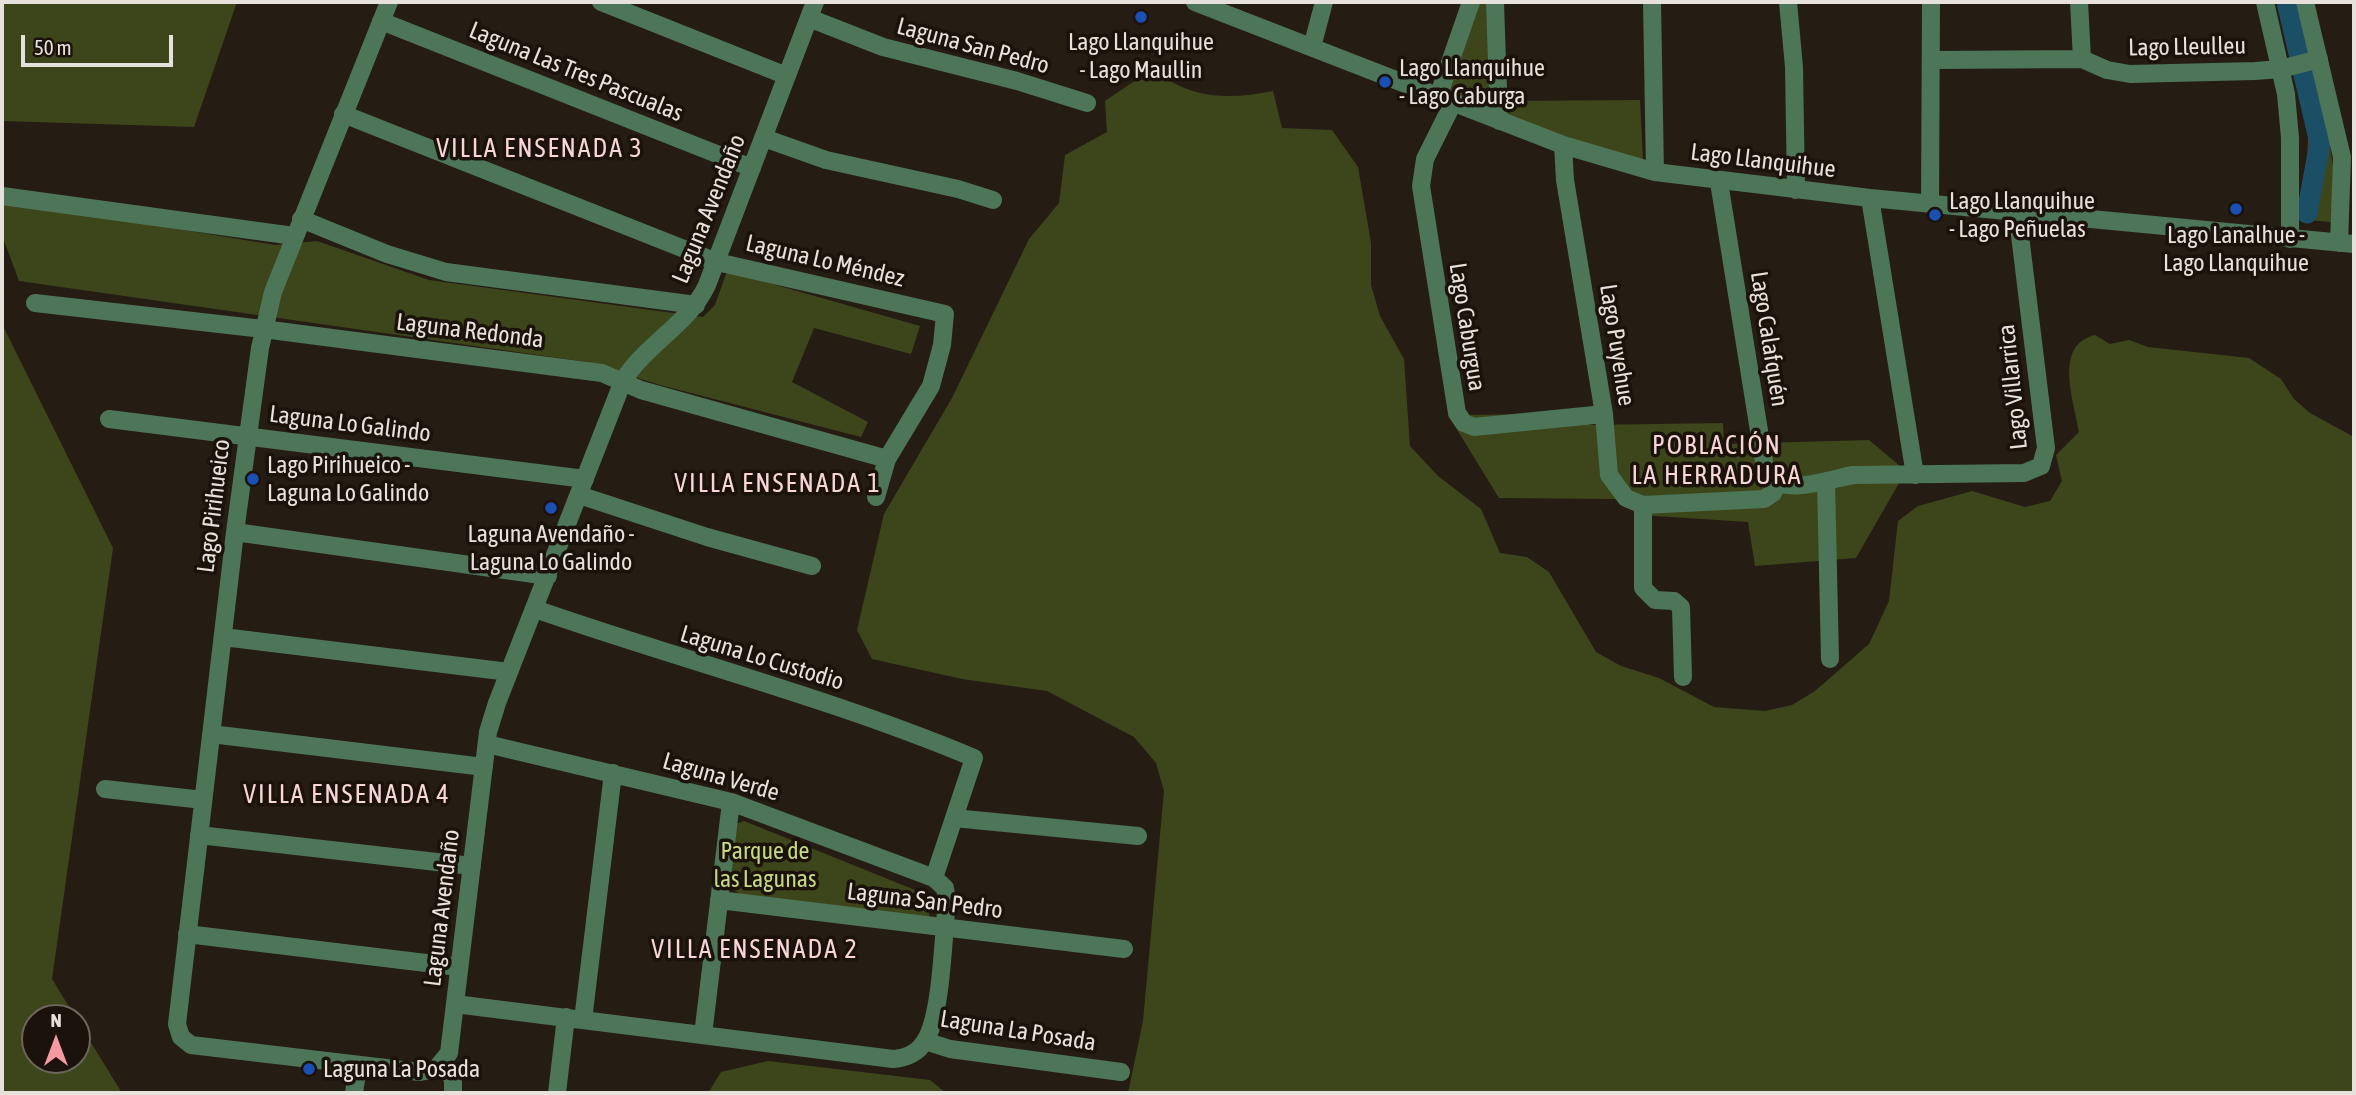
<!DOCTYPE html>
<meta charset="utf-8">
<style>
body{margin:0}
#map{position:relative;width:2356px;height:1095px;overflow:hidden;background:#251c14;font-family:"Asap Condensed",sans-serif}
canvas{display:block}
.frame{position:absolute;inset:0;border:4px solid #e7e1db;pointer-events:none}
.north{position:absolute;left:21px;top:1004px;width:70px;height:70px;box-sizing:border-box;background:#1b130b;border:2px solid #6d655e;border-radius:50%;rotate:0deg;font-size:19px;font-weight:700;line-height:28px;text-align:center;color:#e7e1db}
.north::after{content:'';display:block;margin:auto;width:24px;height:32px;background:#f49aa3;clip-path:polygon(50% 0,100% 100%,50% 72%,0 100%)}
.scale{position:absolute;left:21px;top:35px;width:152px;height:32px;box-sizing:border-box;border:4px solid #e7e1db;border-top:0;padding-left:9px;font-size:21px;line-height:24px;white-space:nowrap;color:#e7e1db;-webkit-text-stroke:5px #1b130b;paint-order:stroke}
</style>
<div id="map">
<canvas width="2356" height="1095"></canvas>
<div class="frame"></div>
<div class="north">N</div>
<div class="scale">50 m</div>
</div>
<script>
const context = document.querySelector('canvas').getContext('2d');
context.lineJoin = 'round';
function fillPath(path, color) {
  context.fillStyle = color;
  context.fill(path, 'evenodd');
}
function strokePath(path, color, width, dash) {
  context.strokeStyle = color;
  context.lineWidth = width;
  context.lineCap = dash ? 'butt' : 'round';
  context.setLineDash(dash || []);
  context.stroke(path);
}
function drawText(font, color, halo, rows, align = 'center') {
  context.font = font + ' "Asap Condensed",sans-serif';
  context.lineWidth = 7;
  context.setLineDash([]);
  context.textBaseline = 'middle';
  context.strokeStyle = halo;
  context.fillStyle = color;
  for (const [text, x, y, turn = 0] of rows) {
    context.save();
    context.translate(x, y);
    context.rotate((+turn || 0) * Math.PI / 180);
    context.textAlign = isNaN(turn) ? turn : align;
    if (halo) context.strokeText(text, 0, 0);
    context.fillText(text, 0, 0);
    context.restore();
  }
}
const green = new Path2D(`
 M 2,2 L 237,2 L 194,127 L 2,121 Z
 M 1478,2 L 1488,2 L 1493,108 L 1448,92 Z
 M 2280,2 L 2295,2 L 2329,138 L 2333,168 L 2332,222 L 2305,220 L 2308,136 Z
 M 1161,75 C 1195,100 1233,99 1273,91 L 1282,128 L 1332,130 L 1358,167 L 1371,243 L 1371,285 L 1380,316 L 1404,359 L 1410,446 L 1438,476 L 1481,509 L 1500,553 L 1527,557 L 1549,572 L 1596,652 L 1621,666 L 1659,678 L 1714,707 L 1765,711 L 1792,705 L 1815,691 L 1869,644 L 1889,601 L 1898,521 L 1918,506 L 1972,491 L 2025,507 L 2050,501 L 2062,481 L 2056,455 L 2079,432 C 2074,400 2053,345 2095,335 L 2110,344 L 2129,340 L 2148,347 L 2249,358 L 2281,379 L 2294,399 L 2310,413 L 2354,437 L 2354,1093 L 1128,1093 L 1143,1021 L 1164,791 L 1156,763 L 1134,737 L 1047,691 L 962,679 L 872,659 L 857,630 L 884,514 L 952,398 L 1029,239 L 1059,203 L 1065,155 L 1107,132 L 1105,101 L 1133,82 Z
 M 1640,100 L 1643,160 L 1562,137 L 1506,113 L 1507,101 Z
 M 2,200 L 275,245 L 317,241 L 429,280 L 703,317 L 715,305 L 727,271 L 920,326 L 911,354 L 814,328 L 792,382 L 868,422 L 861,437 L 660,385 L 587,362 L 19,281 L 2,235 Z
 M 2,324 L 113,548 L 52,979 L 76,1018 L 35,1018 L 35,1060 L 77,1060 L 77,1020 L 122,1093 L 2,1093 Z
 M 1573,414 L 1590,425 L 1723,423 L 1724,444 L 1869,440 L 1906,471 L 1856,558 L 1755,566 L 1748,522 L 1640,515 L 1615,499 L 1499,498 L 1448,415 Z
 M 744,821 L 930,896 L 929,918 L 740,894 L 730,888 L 736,824 Z
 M 768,1061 L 930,1080 L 946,1093 L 708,1093 L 721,1072 Z`);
const canal = new Path2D(`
 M 2287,2 L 2320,143 L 2307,213`);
const minor = new Path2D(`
 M 389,2 L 273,292 L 260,348 L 235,532 L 177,1024 L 181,1037 L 191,1045 L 420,1072 L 436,1069 L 449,1053 L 488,732 L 497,703 L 623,381 C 646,344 689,324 707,285 L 815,2
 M 601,2 L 787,76
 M 1195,2 L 1563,145 L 1655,172 L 1870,198 L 2354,244
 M 1495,2 L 1499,121
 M 1652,2 L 1655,172
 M 1788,2 L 1794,67 L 1796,190
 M 2079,2 L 2082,59
 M 2265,2 L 2286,94 L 2290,138 L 2290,239
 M 2305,2 L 2342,157 L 2339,243
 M 809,18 L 883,47 L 1017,81 L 1087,103
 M 381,21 L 752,168
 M 1312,47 L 1324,2
 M 1931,60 L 2082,59 L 2107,70 L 2130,74 L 2255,71 L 2281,69 L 2319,59
 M 1438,97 L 1471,2
 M 1453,103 L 1425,159 L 1421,186 L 1457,413 L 1464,423 L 1474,427 L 1604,414
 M 343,114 L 717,262 L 945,314 L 942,345 L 931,386 L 887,459 L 876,497
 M 764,138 L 826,160 L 958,189 L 993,200
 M 1563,145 L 1565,180 L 1604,414 L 1609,475 L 1626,498 L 1643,505 L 1764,499 L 1773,493 L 1778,483
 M 1719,182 L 1765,468 C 1777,500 1829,479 1853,475 L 2024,473 L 2041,466 L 2046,448 L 2017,211
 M 2,196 L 294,236
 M 1870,198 L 1915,475
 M 1930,204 L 1931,2
 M 301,219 L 387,254 L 446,272 L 696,305
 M 35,303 L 263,329 L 602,373 L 641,390 L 887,459
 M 109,419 L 585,479
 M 1826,482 L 1830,659
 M 579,495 L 707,537 L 812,566
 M 1643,505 L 1643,588 L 1655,600 L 1674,601 L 1681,607 L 1683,677
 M 235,532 L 548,576
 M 535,609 C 681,660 831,698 974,758 L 934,878
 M 223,637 L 509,672
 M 211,734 L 484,767
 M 105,789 L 203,800
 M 954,818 L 1138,836
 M 199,835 L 472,866
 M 719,900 L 1124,949
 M 187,934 L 459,967
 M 455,1004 L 893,1059 C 906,1058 918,1053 925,1041 C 942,1015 943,935 947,901 L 945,888 L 934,878 L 731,802 L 487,744
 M 583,1020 L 613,773
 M 703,1035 L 731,802
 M 925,1041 L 950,1049 L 1121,1072
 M 442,1064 L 453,1079 L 453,1093
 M 354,1093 L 358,1066
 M 557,1093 L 566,1017`);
const markers = [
 [1141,17,7,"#1a4fb4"],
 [1385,82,7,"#1a4fb4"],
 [2236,209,7,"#1a4fb4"],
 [1935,215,7,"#1a4fb4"],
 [253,479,7,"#1a4fb4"],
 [551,508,7,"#1a4fb4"],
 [309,1069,7,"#1a4fb4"]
];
const poiNames = [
 ["Lago Llanquihue",1141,42,"center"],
 ["- Lago Maullin",1141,70,"center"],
 ["Lago Llanquihue",1399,68],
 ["- Lago Caburga",1399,96],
 ["Lago Llanquihue",1949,201],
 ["- Lago Peñuelas",1949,229],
 ["Lago Lanalhue -",2236,235,"center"],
 ["Lago Llanquihue",2236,263,"center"],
 ["Lago Pirihueico -",267,465],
 ["Laguna Lo Galindo",267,493],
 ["Laguna Avendaño -",551,534,"center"],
 ["Laguna Lo Galindo",551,562,"center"],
 ["Laguna La Posada",323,1069]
];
const streetNames = [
 ["Laguna San Pedro",973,46,15],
 ["Lago Lleulleu",2187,47,-1],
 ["Laguna Las Tres Pascualas",576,72,22],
 ["Lago Llanquihue",1763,161,7],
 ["Laguna Avendaño",709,209,-68],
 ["Laguna Lo Méndez",825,261,13],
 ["Lago Caburgua",1467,327,81],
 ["Laguna Redonda",470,331,7],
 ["Lago Calafquén",1769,339,81],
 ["Lago Puyehue",1617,345,81],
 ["Lago Villarrica",2013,387,-96],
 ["Laguna Lo Galindo",350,424,7],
 ["Lago Pirihueico",214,506,-83],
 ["Laguna Lo Custodio",762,658,17],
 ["Laguna Verde",721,777,16],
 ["Laguna San Pedro",925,901,7],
 ["Laguna Avendaño",442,908,-83],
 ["Laguna La Posada",1018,1031,9]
];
const parkNames = [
 ["Parque de",765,851],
 ["las Lagunas",765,879]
];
const neighbourhoodNames = [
 ["VILLA ENSENADA 3",540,149],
 ["POBLACIÓN",1717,446],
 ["LA HERRADURA",1717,476],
 ["VILLA ENSENADA 1",778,484],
 ["VILLA ENSENADA 4",347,795],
 ["VILLA ENSENADA 2",755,950]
];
fillPath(green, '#3d461a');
strokePath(canal, '#1b4f66', 21);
strokePath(minor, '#4d7558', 18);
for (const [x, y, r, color] of markers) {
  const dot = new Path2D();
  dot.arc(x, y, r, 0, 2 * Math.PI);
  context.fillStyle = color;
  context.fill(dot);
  strokePath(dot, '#1b130b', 2.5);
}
drawText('24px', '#e7e1db', '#1b130b', poiNames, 'left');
drawText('24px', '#e7e1db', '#1b130b', streetNames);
drawText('24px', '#c5da83', '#1b130b', parkNames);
context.letterSpacing = '2px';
drawText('26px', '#f8d5d7', '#1b130b', neighbourhoodNames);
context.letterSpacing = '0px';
</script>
